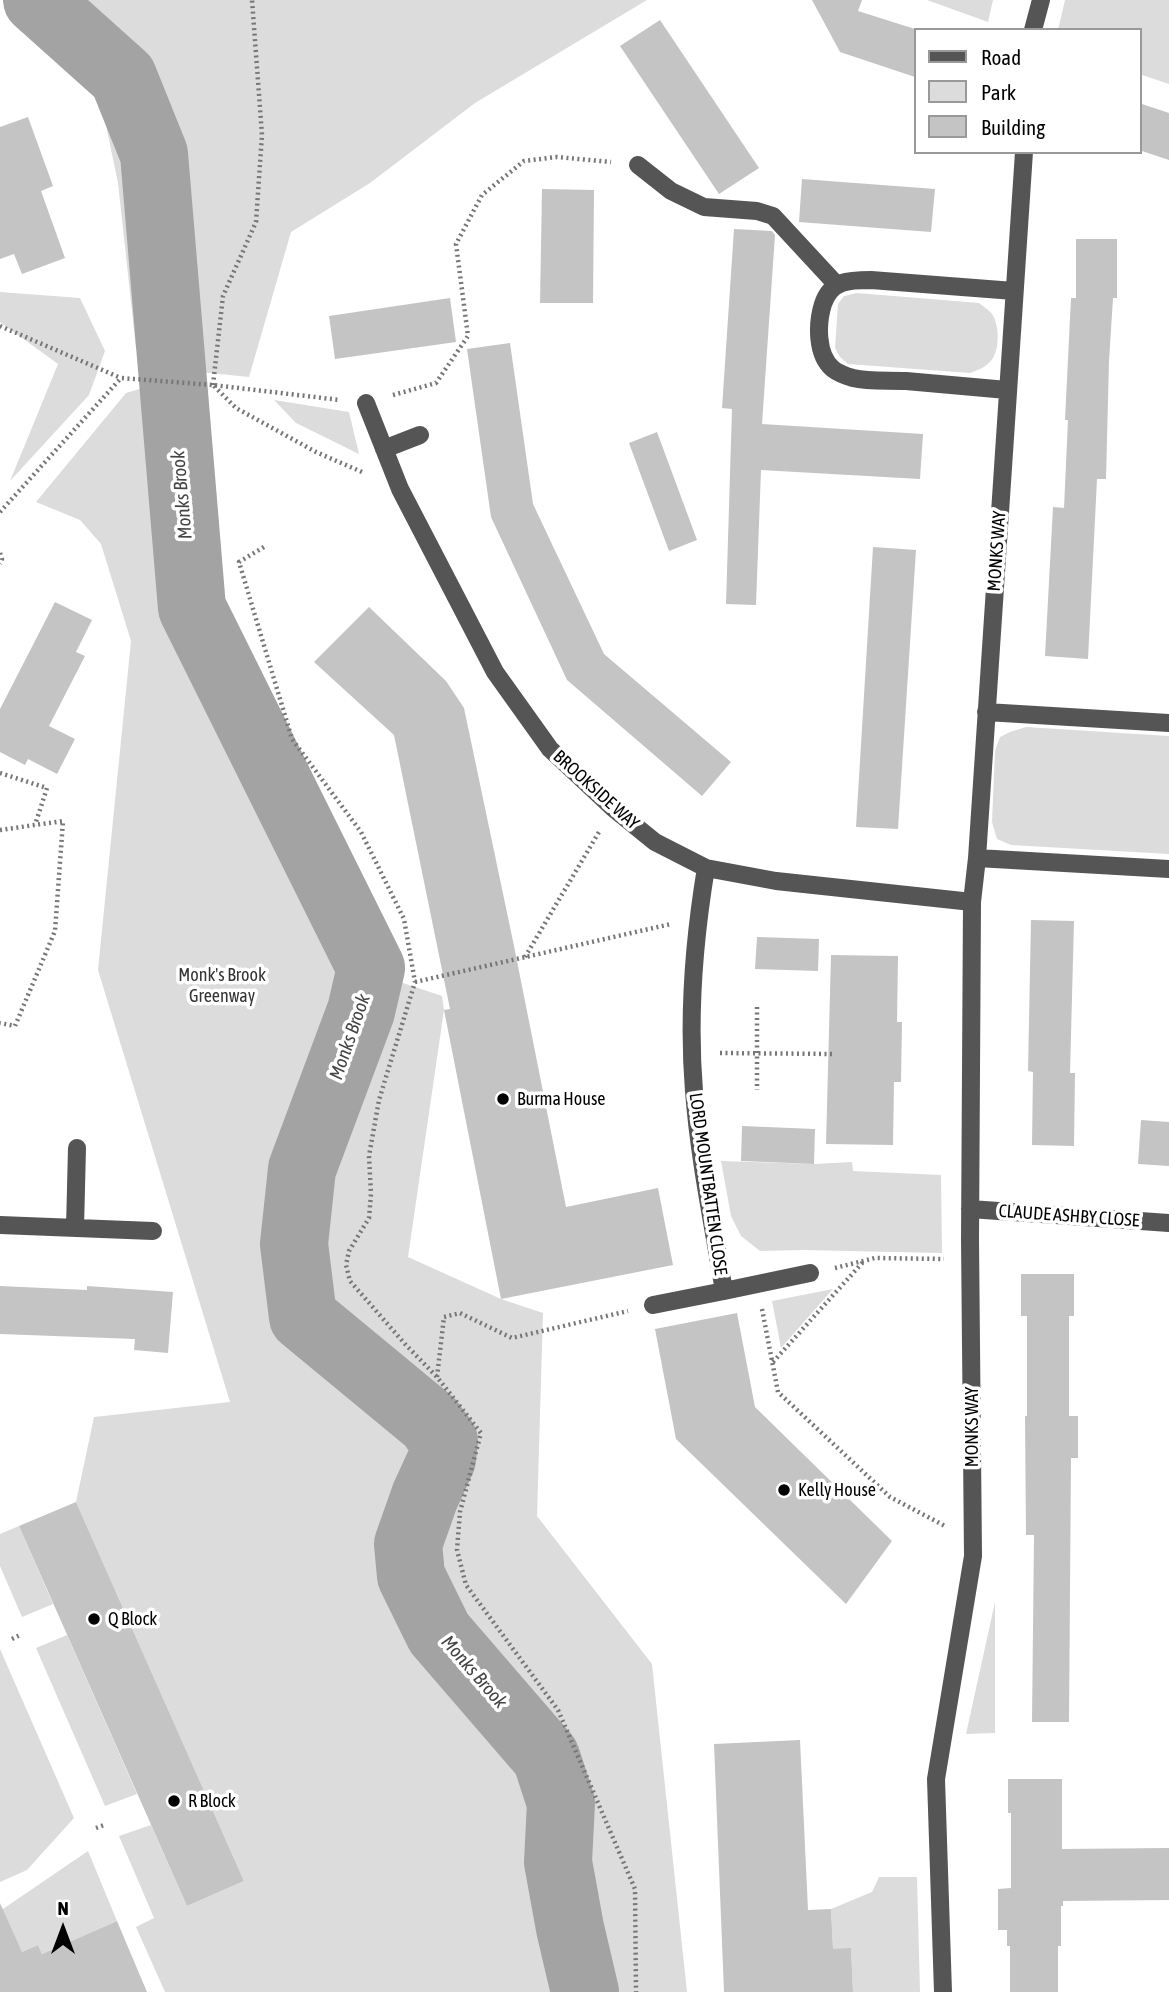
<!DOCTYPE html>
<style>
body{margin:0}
#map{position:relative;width:1169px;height:1992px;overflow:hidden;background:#fff;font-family:"Asap Condensed",sans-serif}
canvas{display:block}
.legend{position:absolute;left:914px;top:28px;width:228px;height:126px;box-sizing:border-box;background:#fff;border:2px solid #999;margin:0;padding:9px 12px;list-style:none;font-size:21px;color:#000}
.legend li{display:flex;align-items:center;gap:14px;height:35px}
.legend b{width:35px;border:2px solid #999}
.north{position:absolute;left:28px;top:1894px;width:70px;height:70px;-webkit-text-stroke:5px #fff;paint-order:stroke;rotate:0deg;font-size:19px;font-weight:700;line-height:28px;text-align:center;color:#000}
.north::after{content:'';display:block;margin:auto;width:24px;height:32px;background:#000;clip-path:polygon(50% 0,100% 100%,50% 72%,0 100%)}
</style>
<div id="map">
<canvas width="1169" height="1992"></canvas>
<ul class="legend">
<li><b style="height:9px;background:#555"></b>Road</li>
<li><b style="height:19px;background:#dcdcdc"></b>Park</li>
<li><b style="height:19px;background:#c4c4c4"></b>Building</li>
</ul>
<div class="north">N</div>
</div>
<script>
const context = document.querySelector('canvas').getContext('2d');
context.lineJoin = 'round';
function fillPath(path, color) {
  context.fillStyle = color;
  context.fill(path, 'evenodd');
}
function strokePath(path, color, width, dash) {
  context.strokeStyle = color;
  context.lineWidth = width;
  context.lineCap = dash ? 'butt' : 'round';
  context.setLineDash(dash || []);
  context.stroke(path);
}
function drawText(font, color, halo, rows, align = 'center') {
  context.font = font + ' "Asap Condensed",sans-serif';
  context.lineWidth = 7;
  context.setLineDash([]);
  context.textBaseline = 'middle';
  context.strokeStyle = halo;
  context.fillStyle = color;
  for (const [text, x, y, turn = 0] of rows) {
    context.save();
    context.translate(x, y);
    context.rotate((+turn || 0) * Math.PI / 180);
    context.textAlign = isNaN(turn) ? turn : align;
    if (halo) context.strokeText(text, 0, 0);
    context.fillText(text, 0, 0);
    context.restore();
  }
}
const green = new Path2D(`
 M 80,0 L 647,0 L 475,103 L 370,183 L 291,232 L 249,377 L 142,366 L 136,348 L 118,183 Z
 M 927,0 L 993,0 L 988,22 Z
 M 1065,0 L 1169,0 L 1169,84 L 1139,74 L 1139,30 L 1058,30 Z
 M 0,292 L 80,298 L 105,351 L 89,395 L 10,481 L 58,364 L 0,322 Z
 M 857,293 L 979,303 C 983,306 989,310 992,314 C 999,324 1000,346 993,358 C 988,366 979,370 970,373 L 848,364 L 840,357 L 835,348 L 838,304 L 844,296 Z
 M 143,388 L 147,449 L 161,515 L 168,607 L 343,975 L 343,1002 L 323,1048 L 303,1115 L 290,1169 L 282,1229 L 286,1276 L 294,1322 L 370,1398 L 427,1442 L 428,1456 L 385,1551 L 388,1581 L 424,1646 L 525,1767 L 541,1811 L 536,1863 L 567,1992 L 165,1992 L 136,1927 L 154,1918 L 119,1836 L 151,1825 L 187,1906 L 244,1881 L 76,1502 L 94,1417 L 230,1402 L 98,970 L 131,641 L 101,544 L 80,520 L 36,502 L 126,393 Z
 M 274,400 L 349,412 L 359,454 L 296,423 Z
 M 1026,727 L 1169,736 L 1169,854 L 1011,845 L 997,839 L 992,822 L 995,751 L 1000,737 L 1010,732 Z
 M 388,978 L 442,996 L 444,1010 L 408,1257 L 501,1299 L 543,1313 L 537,1516 L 652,1664 L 687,1992 L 609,1992 L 582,1864 L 578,1799 L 562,1748 L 544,1722 L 487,1652 L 470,1637 L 456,1629 L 441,1610 L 431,1590 L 427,1565 L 427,1543 L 441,1493 L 453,1471 L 458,1452 L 458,1435 L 456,1427 L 450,1419 L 414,1385 L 356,1341 L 338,1309 L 327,1272 L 320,1232 L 320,1197 L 338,1124 Z
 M 721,1161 L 814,1164 L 852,1162 L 853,1171 L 941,1175 L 942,1253 L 802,1250 L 760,1251 L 741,1236 L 731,1216 Z
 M 833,1289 L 781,1348 L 772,1301 Z
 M 19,1526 L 53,1604 L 22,1617 L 0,1566 L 0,1534 Z
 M 995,1602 L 995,1733 L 966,1734 Z
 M 67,1635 L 137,1794 L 105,1806 L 36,1648 Z
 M 0,1649 L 74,1818 L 27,1870 L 0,1882 Z
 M 88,1851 L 117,1921 L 42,1954 L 38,1945 L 22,1952 L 0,1911 Z
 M 879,1877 L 917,1877 L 920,1992 L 853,1992 L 851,1949 L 833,1949 L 831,1909 L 872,1892 Z`);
const stream = new Path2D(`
 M 142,318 L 167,315`);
const river = new Path2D(`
 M 37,0 L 123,77 L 154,154 L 192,608 L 371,968 L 361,1011 L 302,1169 L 294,1244 L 303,1317 L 430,1422 L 444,1441 L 442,1459 L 425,1496 L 408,1544 L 411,1576 L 439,1633 L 546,1757 L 561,1803 L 558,1862 L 570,1928 L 585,1992`);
const building = new Path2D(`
 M 812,0 L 862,0 L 858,11 L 915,29 L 915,77 L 840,52 Z
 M 660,20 L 759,168 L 719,194 L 620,46 Z
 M 1139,103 L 1169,113 L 1169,160 L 1139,150 Z
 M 28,117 L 53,186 L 41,191 L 65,258 L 22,274 L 14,254 L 0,259 L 0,127 Z
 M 802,179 L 935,189 L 931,232 L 799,222 Z
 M 542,189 L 594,190 L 593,303 L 540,303 Z
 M 734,229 L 772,231 L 775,235 L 762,424 L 923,434 L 920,479 L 761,470 L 756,605 L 726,604 L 732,409 L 722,408 Z
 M 1076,239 L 1117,239 L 1117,298 L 1113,298 L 1109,361 L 1106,479 L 1097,479 L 1088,659 L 1045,656 L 1053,507 L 1064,508 L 1068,420 L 1065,420 L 1071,298 L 1076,298 Z
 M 450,298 L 456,342 L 335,359 L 329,316 Z
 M 510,343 L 533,504 L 604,654 L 731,762 L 702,796 L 567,680 L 491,517 L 467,349 Z
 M 657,432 L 697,540 L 669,551 L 629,443 Z
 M 873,547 L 916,550 L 898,829 L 856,827 Z
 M 55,602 L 92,620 L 76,652 L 85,656 L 49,726 L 75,739 L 57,774 L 28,759 L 25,765 L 0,752 L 0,709 Z
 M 369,607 L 446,681 L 464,708 L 514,946 L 566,1207 L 658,1188 L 673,1265 L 501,1299 L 444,1010 L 450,1009 L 394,735 L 314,662 Z
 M 1031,920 L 1074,921 L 1070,1073 L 1075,1073 L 1074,1146 L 1032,1145 L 1033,1072 L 1028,1071 Z
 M 757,937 L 819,939 L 818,971 L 755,969 Z
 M 831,955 L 898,956 L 897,1022 L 902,1022 L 901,1082 L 894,1082 L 893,1145 L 826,1144 Z
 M 1141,1120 L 1169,1122 L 1169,1166 L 1138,1164 Z
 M 742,1126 L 815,1129 L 814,1164 L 741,1161 Z
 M 1021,1274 L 1074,1274 L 1074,1316 L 1069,1316 L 1069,1416 L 1078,1416 L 1078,1458 L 1071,1458 L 1069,1722 L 1032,1722 L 1034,1535 L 1026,1535 L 1025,1416 L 1027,1416 L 1027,1316 L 1021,1316 Z
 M 0,1286 L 87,1290 L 87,1286 L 173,1292 L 168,1353 L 134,1350 L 135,1339 L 0,1334 Z
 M 737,1313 L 755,1407 L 892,1541 L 846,1604 L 676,1439 L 655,1329 Z
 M 76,1502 L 244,1881 L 187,1906 L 19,1526 Z
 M 800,1740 L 808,1910 L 831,1909 L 833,1949 L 851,1948 L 853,1992 L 724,1992 L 714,1744 Z
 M 1008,1779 L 1062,1779 L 1062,1849 L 1169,1848 L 1169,1900 L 1063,1901 L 1063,1906 L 1061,1906 L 1061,1946 L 1058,1946 L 1058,1992 L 1010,1992 L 1010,1946 L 1007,1946 L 1007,1930 L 998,1930 L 998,1889 L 1011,1888 L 1011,1813 L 1008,1813 Z
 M 0,1903 L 22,1952 L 38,1945 L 42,1954 L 117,1921 L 147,1992 L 0,1992 Z`);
const path = new Path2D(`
 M 0,326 L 121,378
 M 213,385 L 223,296 L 256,222 L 262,135 L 252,0
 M 214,386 L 236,408 L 316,452 L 362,472
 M 393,395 L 436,383 L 468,336 L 456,244 L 482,195 L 524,161 L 557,157 L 611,162
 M 0,512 L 121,378 L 213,385 L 340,400
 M 264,547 L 239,562 L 292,739 L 361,832 L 404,919 L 415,982 L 379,1100 L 369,1156 L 371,1194 L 369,1218 L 349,1251 L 346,1265 L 350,1281 L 405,1344 L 437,1377 L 481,1433 L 460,1512 L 457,1550 L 466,1585 L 558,1710 L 635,1889 L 636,1992
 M 0,553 L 2,559 L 0,564
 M 0,773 L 47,788 L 35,825
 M 0,830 L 63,821 L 55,931 L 15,1026 L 0,1023
 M 525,957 L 599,832
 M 415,982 L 671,924
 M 757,1007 L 757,1090
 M 720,1053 L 835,1054
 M 835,1268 L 875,1258 L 944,1259
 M 762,1309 L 778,1392 L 890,1497 L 945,1526
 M 773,1362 L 863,1262
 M 437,1377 L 444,1317 L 460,1313 L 512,1338 L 628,1311
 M 12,1639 L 20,1635
 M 96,1828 L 104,1825`);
const minor = new Path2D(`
 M 1033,30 L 1041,0
 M 638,165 L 671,191 L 704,207 L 757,211 L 773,216 L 836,284
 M 1007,390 C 974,387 940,384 906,381 C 889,380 869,382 853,378 C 846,376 838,373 833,369 C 816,355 817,323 823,304 C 831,280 849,280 871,280 L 1014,291
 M 366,403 L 400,489 L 495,672 L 550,749 L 613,808 L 655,842 L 706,868 L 776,881 L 972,902
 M 384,449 L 420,435
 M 986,712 L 1169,723
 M 977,858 L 1169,869
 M 706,868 C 694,940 688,1018 694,1091 C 699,1158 713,1225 724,1291 L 810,1273
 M 970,1209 L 1169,1223
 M 0,1225 L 153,1231
 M 75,1228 L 77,1148
 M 653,1305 L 724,1291
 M 943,1992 L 936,1779 L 973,1556 L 970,1239 L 972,902 L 977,858 L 1024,152`);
const markers = [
 [503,1099,7,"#000"],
 [784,1490,7,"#000"],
 [94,1619,7,"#000"],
 [174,1801,7,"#000"]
];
const streetNames = [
 ["MONKS WAY",997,551,-86],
 ["BROOKSIDE WAY",596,790,42],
 ["LORD MOUNTBATTEN CLOSE",708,1184,82],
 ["CLAUDE ASHBY CLOSE",1069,1216,4],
 ["MONKS WAY",972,1427,-90]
];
const parkNames = [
 ["Monk's Brook",222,975],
 ["Greenway",222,996]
];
const poiNames = [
 ["Burma House",517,1099],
 ["Kelly House",798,1490],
 ["Q Block",108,1619],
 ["R Block",188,1801]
];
const waterNames = [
 ["Monks Brook",182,495,-95],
 ["Monks Brook",350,1037,-71],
 ["Monks Brook",474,1672,49]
];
fillPath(green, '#dcdcdc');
strokePath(stream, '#a3a3a3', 10);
strokePath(river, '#a3a3a3', 68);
fillPath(building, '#c4c4c4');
strokePath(path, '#777', 4.5, [2, 3.5]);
strokePath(minor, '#555', 18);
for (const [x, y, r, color] of markers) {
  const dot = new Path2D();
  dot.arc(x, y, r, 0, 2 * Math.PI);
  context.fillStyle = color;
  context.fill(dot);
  strokePath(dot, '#fff', 2.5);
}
drawText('18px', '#000', '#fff', streetNames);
drawText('18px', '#333', '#fff', parkNames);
drawText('18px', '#000', '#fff', poiNames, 'left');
drawText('italic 19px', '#444', '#fff', waterNames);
</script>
